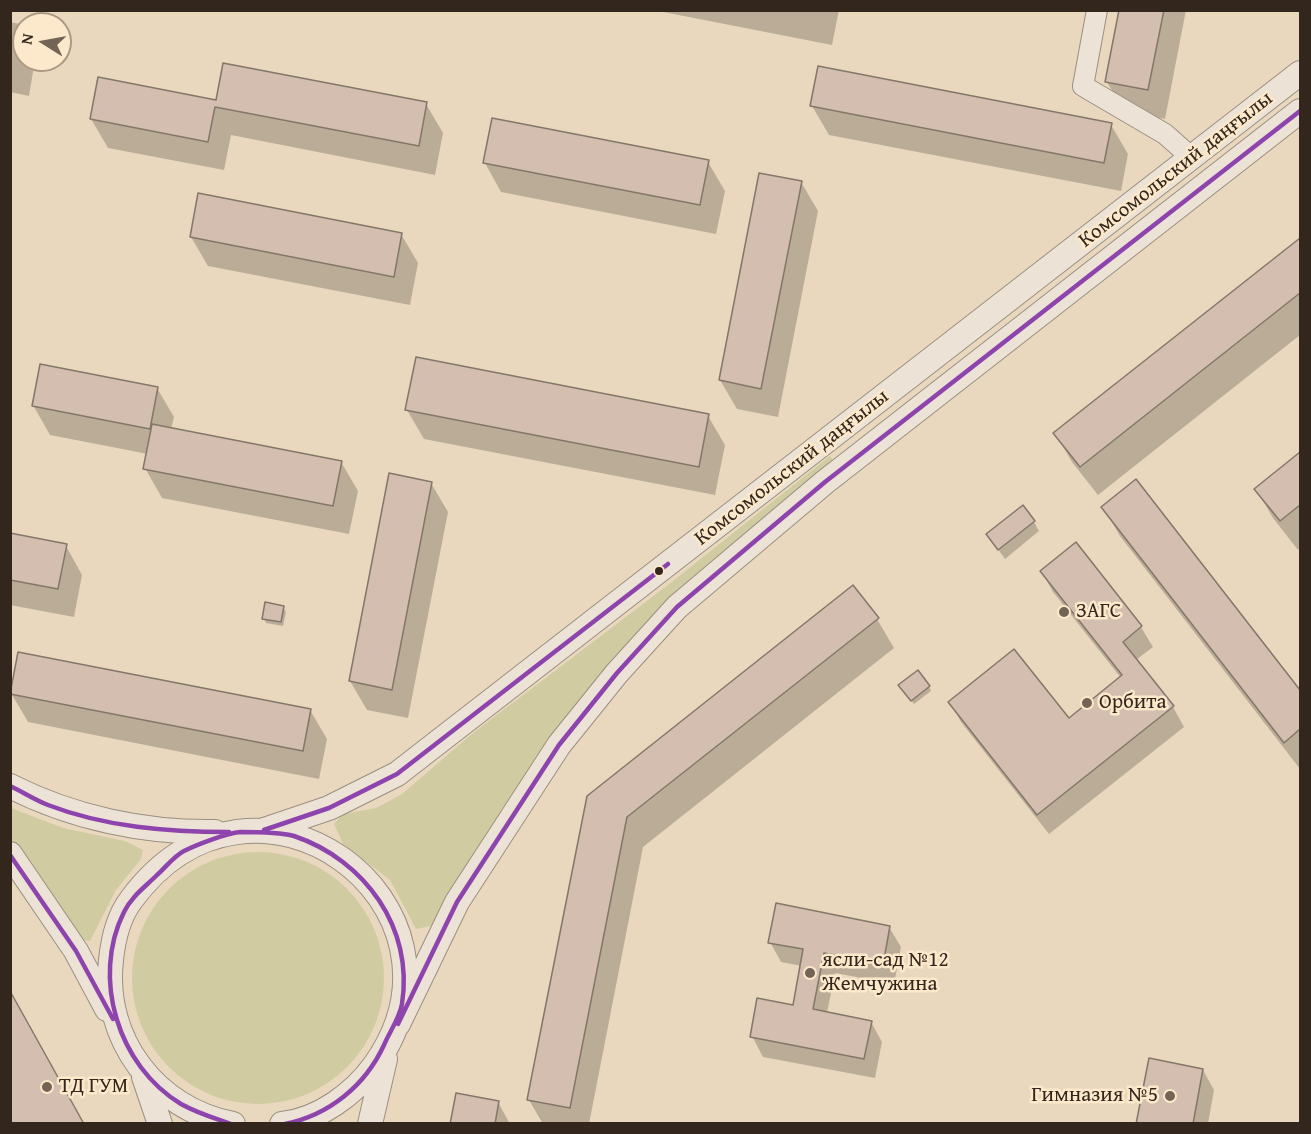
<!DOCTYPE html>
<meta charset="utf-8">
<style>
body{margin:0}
#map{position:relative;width:1311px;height:1134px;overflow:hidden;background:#ead8be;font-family:"Gentium Book Plus",serif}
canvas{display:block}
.frame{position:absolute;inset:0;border:12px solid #33261d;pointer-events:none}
.north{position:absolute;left:12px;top:12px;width:60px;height:60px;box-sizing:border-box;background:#fce8ca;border:2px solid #ac9a85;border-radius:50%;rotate:281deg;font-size:16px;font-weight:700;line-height:24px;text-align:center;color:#33261d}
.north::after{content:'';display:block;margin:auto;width:21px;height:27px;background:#736455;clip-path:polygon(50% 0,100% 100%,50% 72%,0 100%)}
</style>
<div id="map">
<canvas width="1311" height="1134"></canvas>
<div class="frame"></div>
<div class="north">N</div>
</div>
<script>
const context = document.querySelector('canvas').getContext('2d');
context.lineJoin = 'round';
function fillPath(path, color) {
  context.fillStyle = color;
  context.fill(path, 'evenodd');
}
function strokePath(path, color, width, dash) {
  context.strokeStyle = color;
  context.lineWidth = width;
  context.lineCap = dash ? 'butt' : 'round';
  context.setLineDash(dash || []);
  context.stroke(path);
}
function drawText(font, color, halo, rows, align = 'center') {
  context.font = font + ' "Gentium Book Plus",serif';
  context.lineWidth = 5;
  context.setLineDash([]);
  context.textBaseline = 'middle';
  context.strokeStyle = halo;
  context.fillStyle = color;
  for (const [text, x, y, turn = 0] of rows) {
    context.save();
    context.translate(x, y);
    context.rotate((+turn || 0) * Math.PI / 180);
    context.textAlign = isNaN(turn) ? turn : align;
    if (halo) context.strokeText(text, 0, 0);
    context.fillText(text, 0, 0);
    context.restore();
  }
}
const green = new Path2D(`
 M 830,456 L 835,463 L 666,603 L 557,729 L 501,810 L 435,925 L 416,929 L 390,880 L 343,844 L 334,824 L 343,814 L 376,808 L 402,794 L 473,733 L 664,588 Z
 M 11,808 L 63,828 L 125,841 L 143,850 L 141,859 L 116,890 L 90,941 L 78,940 L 11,842 Z
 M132 978a126 126 0 1 1 252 0a126 126 0 1 1-252 0Z`);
const shadow = new Path2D(`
 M 653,10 L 839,10 L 832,45 Z
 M 1121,10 L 1186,10 L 1165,119 L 1124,111 L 1107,82 Z
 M 10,22 L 20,24 L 24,31 L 24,60 L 35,60 L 29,96 L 10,92 Z
 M 217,102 L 426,104 L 443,133 L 435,175 L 231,135 L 224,170 L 108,148 L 91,119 Z
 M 812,106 L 1111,125 L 1128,154 L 1121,191 L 829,135 Z
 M 708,162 L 725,191 L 716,234 L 501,192 L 485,163 Z
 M 801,182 L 818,211 L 778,417 L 737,409 L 720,380 Z
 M 401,234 L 418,263 L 410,305 L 208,266 L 191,237 Z
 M 1300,240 L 1300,335 L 1098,495 L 1072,462 L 1055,433 Z
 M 157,388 L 174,417 L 171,429 L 341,462 L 358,491 L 349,534 L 162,498 L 145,468 L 148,454 L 50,435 L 33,405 Z
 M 407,410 L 708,416 L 725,445 L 715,495 L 424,439 Z
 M 1300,454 L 1300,547 L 1298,550 L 1273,518 L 1256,489 Z
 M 1136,481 L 1300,693 L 1300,769 L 1120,536 L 1103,507 Z
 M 431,483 L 448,512 L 408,718 L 367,710 L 350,681 Z
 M 1034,522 L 1039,531 L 1005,559 L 988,535 Z
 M 10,535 L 66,546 L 82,575 L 74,617 L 10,605 Z
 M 1076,544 L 1141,627 L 1153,647 L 1136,660 L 1173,707 L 1184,727 L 1049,834 L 961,722 L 950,702 L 1068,720 L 1121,678 L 1053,592 L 1042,572 Z
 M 283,607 L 286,612 L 283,626 L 266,623 L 264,618 Z
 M 877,619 L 894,648 L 643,847 L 589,1124 L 543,1124 L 529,1100 L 588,797 Z
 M 929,686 L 931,691 L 914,704 L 903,690 Z
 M 11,693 L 310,710 L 327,739 L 319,779 L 28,722 Z
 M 889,927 L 901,947 L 894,984 L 835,973 L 827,1013 L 871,1022 L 882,1042 L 875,1078 L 763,1057 L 752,1036 L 794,1007 L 802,966 L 781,962 L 770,942 Z
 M 1203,1070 L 1214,1090 L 1208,1124 L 1138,1124 Z
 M 498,1102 L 510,1124 L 452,1124 Z`);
const building = new Path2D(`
 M 1119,10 L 1164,10 L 1148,90 L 1105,82 Z
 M 223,63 L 427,102 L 419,146 L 215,107 L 208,142 L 90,119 L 98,77 L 216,100 Z
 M 818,66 L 1112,123 L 1104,163 L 810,106 Z
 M 492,118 L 709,160 L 700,205 L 483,163 Z
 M 759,173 L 802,181 L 761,389 L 719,380 Z
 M 198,193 L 402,233 L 394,277 L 190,237 Z
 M 1300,238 L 1300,293 L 1080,467 L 1053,433 Z
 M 416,357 L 709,414 L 699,467 L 405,410 Z
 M 40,364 L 158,387 L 150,429 L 32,406 Z
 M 152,424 L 342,461 L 333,506 L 143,469 Z
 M 1300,452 L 1300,505 L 1280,521 L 1254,489 Z
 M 389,473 L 432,482 L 392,690 L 349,681 Z
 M 1136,479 L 1300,690 L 1300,729 L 1284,743 L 1101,507 Z
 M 1023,505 L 1035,521 L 998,550 L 986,534 Z
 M 10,533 L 67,544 L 58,589 L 10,580 Z
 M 1076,542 L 1142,626 L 1123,642 L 1174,706 L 1037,815 L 948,702 L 1014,649 L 1069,718 L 1122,675 L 1040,571 Z
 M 853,585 L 879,618 L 627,817 L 570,1108 L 527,1100 L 587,796 Z
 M 265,602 L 284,606 L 281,622 L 262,619 Z
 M 18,652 L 311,709 L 303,751 L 10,694 Z
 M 918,670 L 930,686 L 911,701 L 898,685 Z
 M 776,903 L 890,926 L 883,965 L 824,953 L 813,1009 L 872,1021 L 864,1059 L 750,1037 L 757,998 L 793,1005 L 803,949 L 768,943 Z
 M 10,991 L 84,1124 L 10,1124 Z
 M 1149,1058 L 1203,1069 L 1193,1124 L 1136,1124 Z
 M 456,1093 L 499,1101 L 495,1124 L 450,1124 Z`);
const minor = new Path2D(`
 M 1097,10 L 1083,86 L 1165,134 L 1192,158`);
const tertiary = new Path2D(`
 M 10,786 C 73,818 145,833 215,832
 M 264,830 L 329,808 L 397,774 L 1300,73
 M 10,854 L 76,951 L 107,1009
 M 398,1024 L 457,902 L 559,745 L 617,673 L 677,607 L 825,482 L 1300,111
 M 144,1077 L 160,1124
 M 233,1124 C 155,1109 102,1039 111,960 C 113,940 119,916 131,900 C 255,731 488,905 375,1065 C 354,1094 319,1120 282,1124
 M 370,1124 L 385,1059`);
const bus1 = new Path2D(`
 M 10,786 C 23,792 35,800 48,805 C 105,827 168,832 229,832
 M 264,830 L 329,808 L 397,774 L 668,564
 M 10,855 L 76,951 L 113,1019
 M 398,1024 L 457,902 L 559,745 L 617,673 L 677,607 L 825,482 L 1300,111
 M 231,1124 C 214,1118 197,1113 181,1104 C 118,1066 91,978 124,912 C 131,897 145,887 157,875 C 165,868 174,856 184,851 C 196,845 227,833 240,832 C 255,832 279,832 294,836 C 365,860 414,928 402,1004 C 400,1017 389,1033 384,1045 C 365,1086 329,1115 285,1124`);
const markers = [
 [659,571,5,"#33261d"],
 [1064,612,6,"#736455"],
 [1087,703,6,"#736455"],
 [810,973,6,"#736455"],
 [47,1087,6,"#736455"],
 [1170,1096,6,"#736455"]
];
const streetNames = [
 ["Комсомольский даңғылы",1176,170,-38],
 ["Комсомольский даңғылы",792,468,-38]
];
const poiNames = [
 ["ЗАГС",1076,612],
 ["Орбита",1099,703],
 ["ясли-сад №12",822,961],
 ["Жемчужина",822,985],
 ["ТД ГУМ",59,1087],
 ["Гимназия №5",1158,1096,"right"]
];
fillPath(green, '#d1cba2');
fillPath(shadow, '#0003');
fillPath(building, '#d3beaf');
strokePath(building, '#827769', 1.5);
strokePath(minor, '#9a8f80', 22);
strokePath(tertiary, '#9a8f80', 26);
strokePath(minor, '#ece3d6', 20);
strokePath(tertiary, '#ece3d6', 24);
strokePath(bus1, '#8e44ad', 4.5);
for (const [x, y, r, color] of markers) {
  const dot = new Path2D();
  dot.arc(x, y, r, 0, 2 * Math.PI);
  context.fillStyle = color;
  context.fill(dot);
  strokePath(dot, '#fce8ca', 2);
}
drawText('21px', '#33261d', '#fce8ca', streetNames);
drawText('21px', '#33261d', '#fce8ca', poiNames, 'left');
</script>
